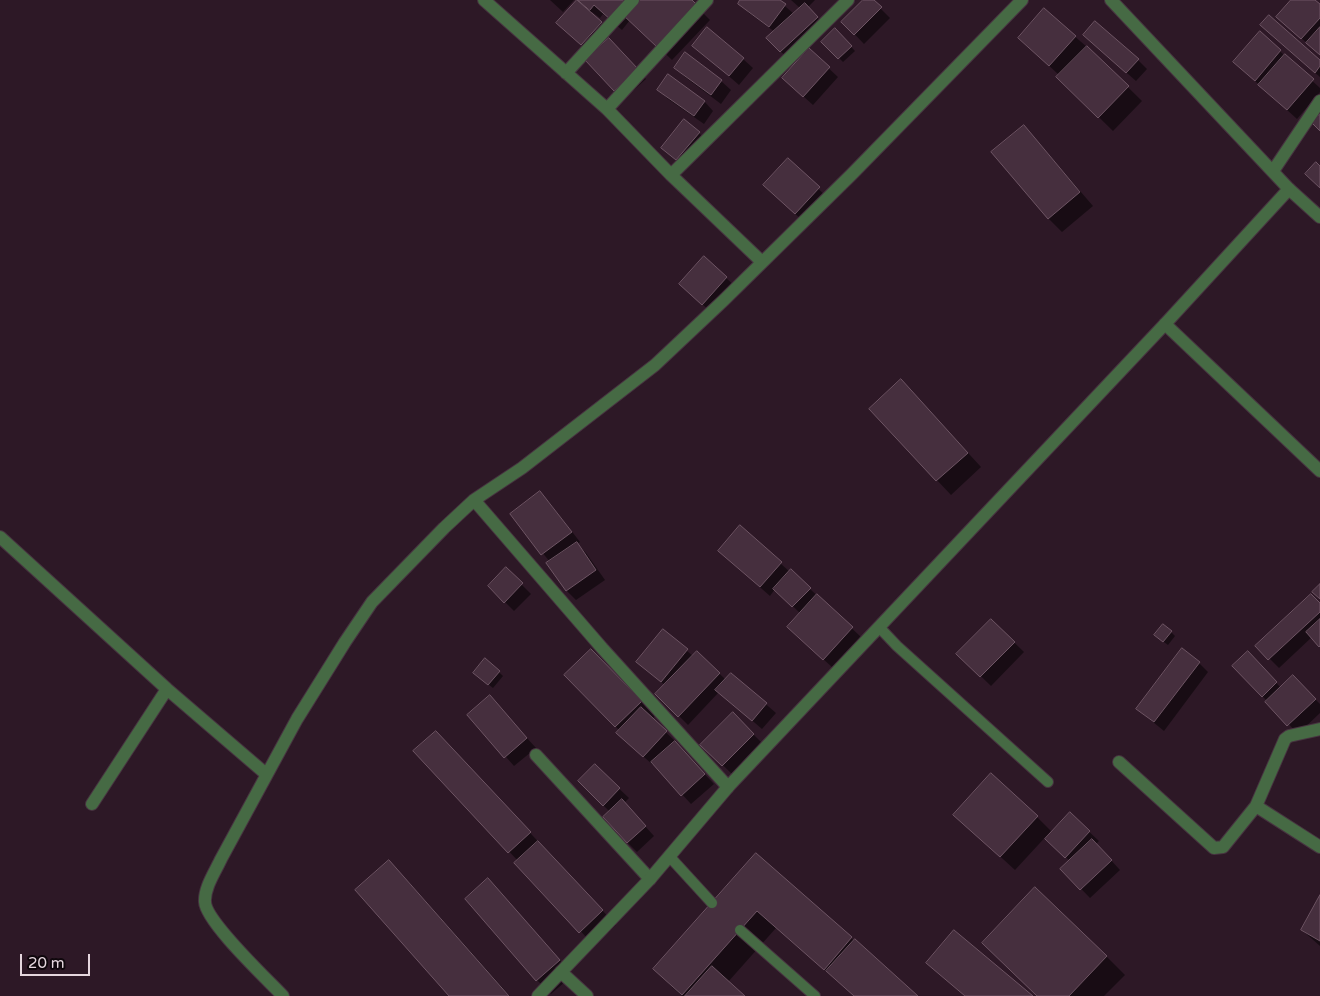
<!DOCTYPE html>
<style>
body{margin:0}
#map{position:relative;width:1320px;height:996px;overflow:hidden;background:#2d1826;font-family:"Varela Round",sans-serif}
canvas{display:block}
.scale{position:absolute;left:20px;top:954px;width:70px;height:22px;box-sizing:border-box;border:2px solid #e5d6de;border-top:0;padding-left:6px;font-size:15px;line-height:18px;white-space:nowrap;color:#e5d6de;-webkit-text-stroke:4px #0f070c;paint-order:stroke}
</style>
<div id="map">
<canvas width="1320" height="996"></canvas>
<div class="scale">20 m</div>
</div>
<script>
const context = document.querySelector('canvas').getContext('2d');
context.lineJoin = 'round';
function fillPath(path, color) {
  context.fillStyle = color;
  context.fill(path, 'evenodd');
}
function strokePath(path, color, width, dash) {
  context.strokeStyle = color;
  context.lineWidth = width;
  context.lineCap = dash ? 'butt' : 'round';
  context.setLineDash(dash || []);
  context.stroke(path);
}
const shadow = new Path2D(`
 M 550,0 L 574,0 L 563,12 Z
 M 579,0 L 690,0 L 710,20 L 672,60 L 630,20 L 622,30 L 603,14 L 600,18 L 592,12 L 591,13 L 610,33 L 591,53 L 558,23 Z
 M 742,0 L 778,0 L 794,14 L 800,8 L 791,0 L 815,0 L 808,7 L 826,27 L 790,60 L 780,51 L 775,32 L 749,13 L 739,3 Z
 M 864,0 L 872,0 L 890,18 L 864,44 L 843,22 Z
 M 1293,0 L 1314,0 L 1320,6 L 1320,54 L 1287,26 Z
 M 1044,10 L 1087,47 L 1142,101 L 1113,131 L 1058,77 L 1059,75 L 1029,47 Z
 M 835,30 L 855,51 L 843,62 L 823,42 Z
 M 1260,33 L 1320,88 L 1320,92 L 1297,119 L 1244,71 Z
 M 1271,35 L 1320,61 L 1320,77 Z
 M 1094,44 L 1138,60 L 1147,69 L 1136,81 Z
 M 693,45 L 743,59 L 753,68 L 739,85 Z
 M 618,49 L 646,79 L 624,99 L 614,90 Z
 M 809,50 L 838,77 L 813,105 L 793,87 Z
 M 685,54 L 721,81 L 731,90 L 721,104 L 685,77 L 675,67 Z
 M 659,90 L 704,101 L 713,111 L 704,124 L 668,99 Z
 M 1024,127 L 1037,141 L 1093,206 L 1062,232 L 1048,218 Z
 M 699,133 L 708,142 L 686,169 L 662,148 Z
 M 788,160 L 828,198 L 805,223 L 774,194 Z
 M 704,258 L 736,287 L 712,313 L 690,293 Z
 M 915,395 L 981,467 L 951,495 L 870,409 Z
 M 540,493 L 549,502 L 580,542 L 577,544 L 586,553 L 605,580 L 576,600 L 567,591 L 548,564 L 550,562 L 511,514 Z
 M 740,527 L 790,572 L 791,571 L 861,637 L 833,668 L 798,636 L 801,614 L 775,589 L 770,596 L 729,560 Z
 M 506,569 L 531,594 L 514,611 L 489,586 Z
 M 1320,604 L 1320,646 L 1312,637 L 1279,668 L 1257,646 Z
 M 991,620 L 1024,652 L 991,686 L 958,654 Z
 M 663,631 L 693,656 L 697,652 L 726,680 L 731,674 L 776,713 L 762,729 L 719,692 L 688,725 L 666,703 L 665,685 L 647,671 Z
 M 1171,632 L 1175,636 L 1168,645 L 1160,639 Z
 M 591,651 L 655,716 L 652,719 L 675,741 L 674,742 L 714,784 L 691,804 L 654,764 L 653,765 L 627,742 L 620,731 L 566,675 Z
 M 1248,653 L 1281,688 L 1293,677 L 1320,704 L 1320,713 L 1298,734 L 1234,666 Z
 M 486,660 L 503,676 L 493,688 L 479,677 Z
 M 1199,663 L 1208,672 L 1164,731 L 1137,709 Z
 M 490,697 L 536,748 L 514,766 L 469,715 Z
 M 733,714 L 763,744 L 732,774 L 702,745 Z
 M 449,746 L 616,925 L 594,946 L 518,861 L 415,751 Z
 M 595,766 L 629,798 L 624,803 L 654,836 L 637,852 L 627,842 L 610,812 L 579,781 Z
 M 1070,814 L 1099,841 L 1096,844 L 1120,870 L 1090,898 L 1062,869 L 1070,861 L 1056,848 Z
 M 1037,817 L 1051,831 L 1015,870 L 969,828 Z
 M 756,855 L 851,938 L 916,996 L 855,996 L 776,928 L 728,982 L 743,996 L 682,996 L 673,988 L 655,969 Z
 M 407,880 L 510,996 L 450,996 Z
 M 488,880 L 573,975 L 551,994 L 537,980 Z
 M 1320,898 L 1320,946 L 1302,930 Z
 M 1106,956 L 1125,975 L 1104,996 L 1038,996 Z`);
const building = new Path2D(`
 M 577,0 L 602,22 L 581,45 L 556,23 Z
 M 578,0 L 630,0 L 612,21 L 594,5 L 590,10 Z
 M 635,0 L 692,0 L 697,5 L 657,47 L 622,14 Z
 M 740,0 L 780,0 L 786,4 L 769,27 L 738,4 Z
 M 863,0 L 874,0 L 882,7 L 854,35 L 841,22 Z
 M 1291,0 L 1315,0 L 1320,4 L 1320,18 L 1301,39 L 1276,17 Z
 M 805,3 L 818,17 L 780,52 L 766,38 Z
 M 1044,8 L 1076,36 L 1049,66 L 1018,38 Z
 M 1269,15 L 1320,60 L 1320,66 L 1315,73 L 1260,25 Z
 M 1095,21 L 1139,59 L 1126,73 L 1083,35 Z
 M 707,27 L 744,58 L 729,76 L 692,46 Z
 M 1320,27 L 1320,55 L 1306,43 Z
 M 835,28 L 852,46 L 838,59 L 821,42 Z
 M 1260,31 L 1281,50 L 1255,81 L 1233,62 Z
 M 609,38 L 638,69 L 614,91 L 585,60 Z
 M 1087,46 L 1129,86 L 1098,118 L 1056,77 Z
 M 809,48 L 830,67 L 803,97 L 782,78 Z
 M 685,52 L 722,80 L 711,95 L 674,68 Z
 M 1285,54 L 1314,79 L 1287,110 L 1258,85 Z
 M 668,74 L 705,101 L 694,116 L 657,90 Z
 M 1320,114 L 1320,131 L 1312,123 Z
 M 684,119 L 700,132 L 676,160 L 661,148 Z
 M 1024,125 L 1080,192 L 1048,219 L 991,152 Z
 M 788,158 L 820,187 L 795,214 L 763,185 Z
 M 1316,162 L 1320,166 L 1320,188 L 1305,174 Z
 M 704,256 L 727,277 L 702,305 L 679,284 Z
 M 901,379 L 968,453 L 936,481 L 869,409 Z
 M 540,491 L 572,532 L 541,555 L 510,514 Z
 M 740,525 L 782,562 L 760,587 L 718,551 Z
 M 577,542 L 596,570 L 566,591 L 546,563 Z
 M 506,567 L 523,583 L 504,603 L 488,586 Z
 M 791,569 L 811,588 L 792,607 L 773,589 Z
 M 1320,584 L 1320,599 L 1312,592 Z
 M 817,594 L 853,627 L 823,660 L 787,627 Z
 M 1311,594 L 1320,603 L 1320,612 L 1268,660 L 1255,646 Z
 M 991,619 L 1015,642 L 980,677 L 956,654 Z
 M 1320,619 L 1320,646 L 1319,647 L 1306,632 Z
 M 1163,624 L 1172,631 L 1163,642 L 1154,635 Z
 M 663,629 L 688,649 L 661,682 L 636,662 Z
 M 1182,648 L 1200,662 L 1154,722 L 1136,709 Z
 M 591,649 L 642,701 L 615,727 L 564,675 Z
 M 697,651 L 720,673 L 678,717 L 655,694 Z
 M 1248,651 L 1277,682 L 1262,697 L 1232,666 Z
 M 485,658 L 500,671 L 488,685 L 473,673 Z
 M 731,673 L 767,703 L 752,721 L 715,690 Z
 M 1293,675 L 1316,699 L 1287,726 L 1265,702 Z
 M 490,695 L 527,738 L 504,758 L 467,715 Z
 M 641,707 L 667,731 L 643,757 L 616,733 Z
 M 733,712 L 754,734 L 722,766 L 700,745 Z
 M 436,731 L 531,832 L 508,853 L 413,751 Z
 M 675,741 L 705,774 L 681,796 L 651,762 Z
 M 595,764 L 620,788 L 603,806 L 578,781 Z
 M 991,773 L 1038,816 L 1000,857 L 953,815 Z
 M 622,799 L 646,826 L 627,843 L 603,817 Z
 M 1070,812 L 1090,831 L 1065,858 L 1045,839 Z
 M 1092,839 L 1112,860 L 1080,890 L 1060,869 Z
 M 538,841 L 603,910 L 579,933 L 514,863 Z
 M 756,853 L 852,937 L 824,970 L 757,911 L 682,995 L 653,969 Z
 M 389,860 L 509,996 L 449,996 L 355,890 Z
 M 488,878 L 560,960 L 536,981 L 465,899 Z
 M 1035,887 L 1107,956 L 1069,996 L 1037,996 L 982,943 Z
 M 1320,895 L 1320,941 L 1301,930 Z
 M 954,930 L 1033,996 L 965,996 L 926,963 Z
 M 855,939 L 918,996 L 854,996 L 826,971 Z
 M 712,966 L 745,996 L 685,996 Z`);
const service = new Path2D(`
 M 879,627 L 897,646 L 1048,782
 M 669,856 L 712,903
 M 740,930 L 815,996`);
const minor = new Path2D(`
 M 484,0 L 607,109 L 671,175 L 762,262
 M 566,73 L 633,0
 M 607,109 L 707,0
 M 1273,171 L 1320,101
 M 671,175 L 848,0
 M 1289,189 L 1320,217
 M 1165,324 L 1320,471
 M 474,500 L 602,648 L 728,787
 M 0,537 L 167,689 L 266,774
 M 536,755 L 650,879
 M 1119,762 L 1214,848 L 1223,847 L 1256,806 L 1320,847
 M 92,804 L 167,689
 M 1256,806 L 1285,739 L 1289,736 L 1320,729
 M 561,972 L 587,996
 M 283,996 C 267,979 206,922 205,902 C 204,888 215,872 221,859 L 297,719 L 345,642 L 372,602 L 444,528 L 474,500 L 522,468 L 655,365 L 724,300 L 852,174 L 1022,0`);
const tertiary = new Path2D(`
 M 538,996 L 650,879 L 728,787 L 1165,324 L 1289,189 L 1111,0`);
fillPath(shadow, '#0007');
fillPath(building, '#462f3e');
strokePath(building, '#6e5564', 1);
strokePath(service, '#473340', 12);
strokePath(minor, '#473340', 14);
strokePath(tertiary, '#473340', 14);
strokePath(service, '#466a44', 10);
strokePath(minor, '#466a44', 12);
strokePath(tertiary, '#466a44', 12);
</script>
